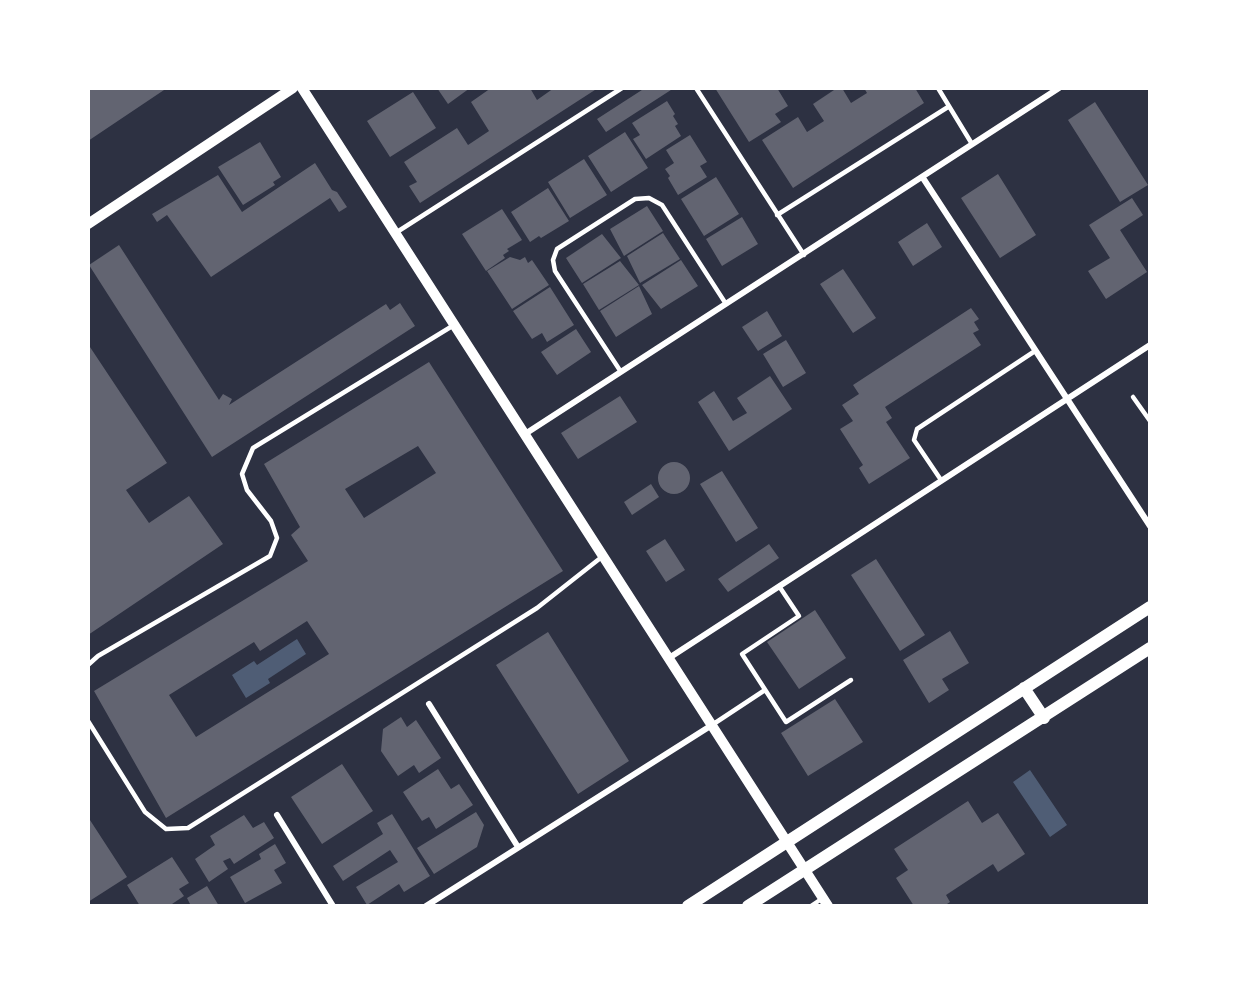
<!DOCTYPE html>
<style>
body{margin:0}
#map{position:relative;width:1238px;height:994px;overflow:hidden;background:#2d3142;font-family:"Nunito Sans",sans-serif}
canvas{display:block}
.frame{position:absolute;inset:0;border:90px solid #fff;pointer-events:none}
</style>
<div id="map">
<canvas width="1238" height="994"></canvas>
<div class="frame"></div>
</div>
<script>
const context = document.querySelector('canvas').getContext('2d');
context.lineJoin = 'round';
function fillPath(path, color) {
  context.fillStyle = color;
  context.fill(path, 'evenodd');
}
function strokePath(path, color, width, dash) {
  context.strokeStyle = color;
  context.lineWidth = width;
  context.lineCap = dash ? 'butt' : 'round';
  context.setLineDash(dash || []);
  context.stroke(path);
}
const water = new Path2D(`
 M 297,639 L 306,654 L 268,679 L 270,683 L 246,698 L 232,675 L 254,661 L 257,665 Z
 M 1030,770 L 1067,825 L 1050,837 L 1013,782 Z`);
const building = new Path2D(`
 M 88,88 L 167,88 L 88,141 Z
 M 437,88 L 470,88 L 448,104 Z
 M 491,88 L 530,88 L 537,100 L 554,88 L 598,88 L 420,203 L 409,186 L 417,182 L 404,162 L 457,128 L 468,145 L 489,131 L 471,102 Z
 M 645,88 L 674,88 L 606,132 L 597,119 Z
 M 715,88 L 777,88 L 788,106 L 775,114 L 781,122 L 749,142 Z
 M 837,88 L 842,88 L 851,103 L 867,93 L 864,88 L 915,88 L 924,103 L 793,188 L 762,140 L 798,117 L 807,132 L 824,121 L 813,104 Z
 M 413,92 L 436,128 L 390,157 L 367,121 Z
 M 667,101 L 675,114 L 673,116 L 678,124 L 675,126 L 681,136 L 646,159 L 633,139 L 640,135 L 632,123 Z
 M 1095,102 L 1148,185 L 1120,202 L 1068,120 Z
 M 625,132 L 648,168 L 611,192 L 588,156 Z
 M 690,135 L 707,162 L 700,166 L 707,177 L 678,195 L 668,178 L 670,176 L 665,169 L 674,163 L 666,150 Z
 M 260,142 L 281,177 L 273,182 L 275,185 L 243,205 L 218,167 Z
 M 584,159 L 607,195 L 570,218 L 548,182 Z
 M 315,163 L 332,190 L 337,192 L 347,207 L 339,212 L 330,198 L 211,277 L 167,215 L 157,222 L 152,214 L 218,175 L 242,212 Z
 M 998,174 L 1036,235 L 1000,258 L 961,198 Z
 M 716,177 L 739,214 L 704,236 L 681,199 Z
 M 548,188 L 569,221 L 541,238 L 539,236 L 530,242 L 511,212 Z
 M 1132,198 L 1143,215 L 1120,230 L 1147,272 L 1106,299 L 1088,271 L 1110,258 L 1089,225 Z
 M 647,206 L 663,231 L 624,256 L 610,229 Z
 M 502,209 L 522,240 L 507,249 L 509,251 L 503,255 L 505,258 L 486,271 L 462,234 Z
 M 742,217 L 758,244 L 722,266 L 706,239 Z
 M 927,223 L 942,247 L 913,266 L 898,242 Z
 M 663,233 L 680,259 L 640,283 L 627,256 Z
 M 602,234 L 621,258 L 582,283 L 566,258 Z
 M 119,245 L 219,400 L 223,394 L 232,399 L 229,405 L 386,304 L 390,310 L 400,303 L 415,326 L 212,457 L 89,265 Z
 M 510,257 L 520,260 L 525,257 L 528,263 L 532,260 L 549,285 L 512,309 L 487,271 Z
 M 681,260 L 698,286 L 661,309 L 642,285 Z
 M 620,261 L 639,285 L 599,310 L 583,284 Z
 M 843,269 L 876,318 L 853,333 L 820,284 Z
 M 639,286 L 652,314 L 616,337 L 600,311 Z
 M 550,287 L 574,325 L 547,342 L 542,333 L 532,339 L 513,311 Z
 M 971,308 L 979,319 L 974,322 L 979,330 L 973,333 L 981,345 L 885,407 L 892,418 L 886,422 L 910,458 L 869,484 L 859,468 L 863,465 L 840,429 L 853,421 L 842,405 L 859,394 L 853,385 Z
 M 767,311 L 782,336 L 758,351 L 742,327 Z
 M 576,329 L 591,352 L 557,375 L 541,352 Z
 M 786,340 L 806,373 L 783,387 L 763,354 Z
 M 88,344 L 167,463 L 126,490 L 149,523 L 189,496 L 223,544 L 88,635 Z
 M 429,362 L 563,571 L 166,818 L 94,691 L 308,561 L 291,535 L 300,527 L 264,464 ZM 418,446 L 436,473 L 364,518 L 345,489 ZM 307,621 L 329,654 L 196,737 L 169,695 L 254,642 L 260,651 Z
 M 770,376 L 792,409 L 729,451 L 698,402 L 714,391 L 733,421 L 747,413 L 737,398 Z
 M 620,396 L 637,422 L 578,459 L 561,433 Z
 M658 478a16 16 0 1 1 32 0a16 16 0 1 1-32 0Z
 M 722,471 L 758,528 L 736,542 L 700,484 Z
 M 651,484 L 659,497 L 632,515 L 624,502 Z
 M 665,539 L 685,570 L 666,582 L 646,551 Z
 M 769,544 L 779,558 L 728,592 L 718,579 Z
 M 876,559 L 925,635 L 900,651 L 851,575 Z
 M 815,610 L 846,658 L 799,689 L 767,642 Z
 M 950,631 L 969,663 L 942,679 L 949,690 L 929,703 L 903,660 Z
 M 548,632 L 629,761 L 578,794 L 496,665 Z
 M 835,699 L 863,742 L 808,776 L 781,733 Z
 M 401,717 L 407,727 L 416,720 L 441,758 L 419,773 L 414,765 L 398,776 L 381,751 L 383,729 Z
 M 342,764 L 373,811 L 322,844 L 291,797 Z
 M 438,769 L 451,789 L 459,784 L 473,805 L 436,829 L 429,817 L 422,821 L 403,792 Z
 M 968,801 L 982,823 L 998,813 L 1025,854 L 998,872 L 993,864 L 946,895 L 950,902 L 944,906 L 914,906 L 896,878 L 908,870 L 894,849 Z
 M 476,812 L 484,825 L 477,847 L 434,874 L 417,848 Z
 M 392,814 L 430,876 L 404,892 L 399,884 L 367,905 L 356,887 L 398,862 L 390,850 L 343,881 L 333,866 L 383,834 L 377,823 Z
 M 244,815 L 253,828 L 264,822 L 274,838 L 234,864 L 230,858 L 223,861 L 228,869 L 209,882 L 195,859 L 215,845 L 210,836 Z
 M 88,817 L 127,877 L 88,902 Z
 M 275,844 L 286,863 L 274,870 L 282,883 L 245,903 L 230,877 L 261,859 L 259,854 Z
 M 172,857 L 189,883 L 179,889 L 184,896 L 169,906 L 140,906 L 127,885 Z
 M 207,886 L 219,906 L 188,906 L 190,904 L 187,898 Z`);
const service = new Path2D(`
 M 696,88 L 804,255
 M 938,88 L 972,144
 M 777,215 L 948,107
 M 397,232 L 622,88
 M 621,372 L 555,271 L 553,260 L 557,249 L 635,199 L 649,198 L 662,205 L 726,304
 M 1133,397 L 1150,421
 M 941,480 L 914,440 L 917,429 L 1035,351
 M 779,586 L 799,616 L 742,654 L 786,722 L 851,680
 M 88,665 L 98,656 L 270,556 L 277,538 L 271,521 L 247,490 L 242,474 L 253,448 L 454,325
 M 88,721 L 145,812 L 166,829 L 188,828 L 537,608 L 603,556
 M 712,725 L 765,690
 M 811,906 L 823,898`);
const minor = new Path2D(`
 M 923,178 L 1150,526
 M 525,434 L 1059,88
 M 669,658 L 1150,345
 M 429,704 L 518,847
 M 277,815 L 333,906
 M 426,906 L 712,725`);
const tertiary = new Path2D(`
 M 302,88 L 828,906
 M 88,224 L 293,88`);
const secondary = new Path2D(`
 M 1024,688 L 1044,718
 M 688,906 L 1150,607
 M 748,906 L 1150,648`);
fillPath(water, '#4f5d75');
fillPath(building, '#626471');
strokePath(service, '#fff', 4.5);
strokePath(minor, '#fff', 6);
strokePath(tertiary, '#fff', 10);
strokePath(secondary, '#fff', 12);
</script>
